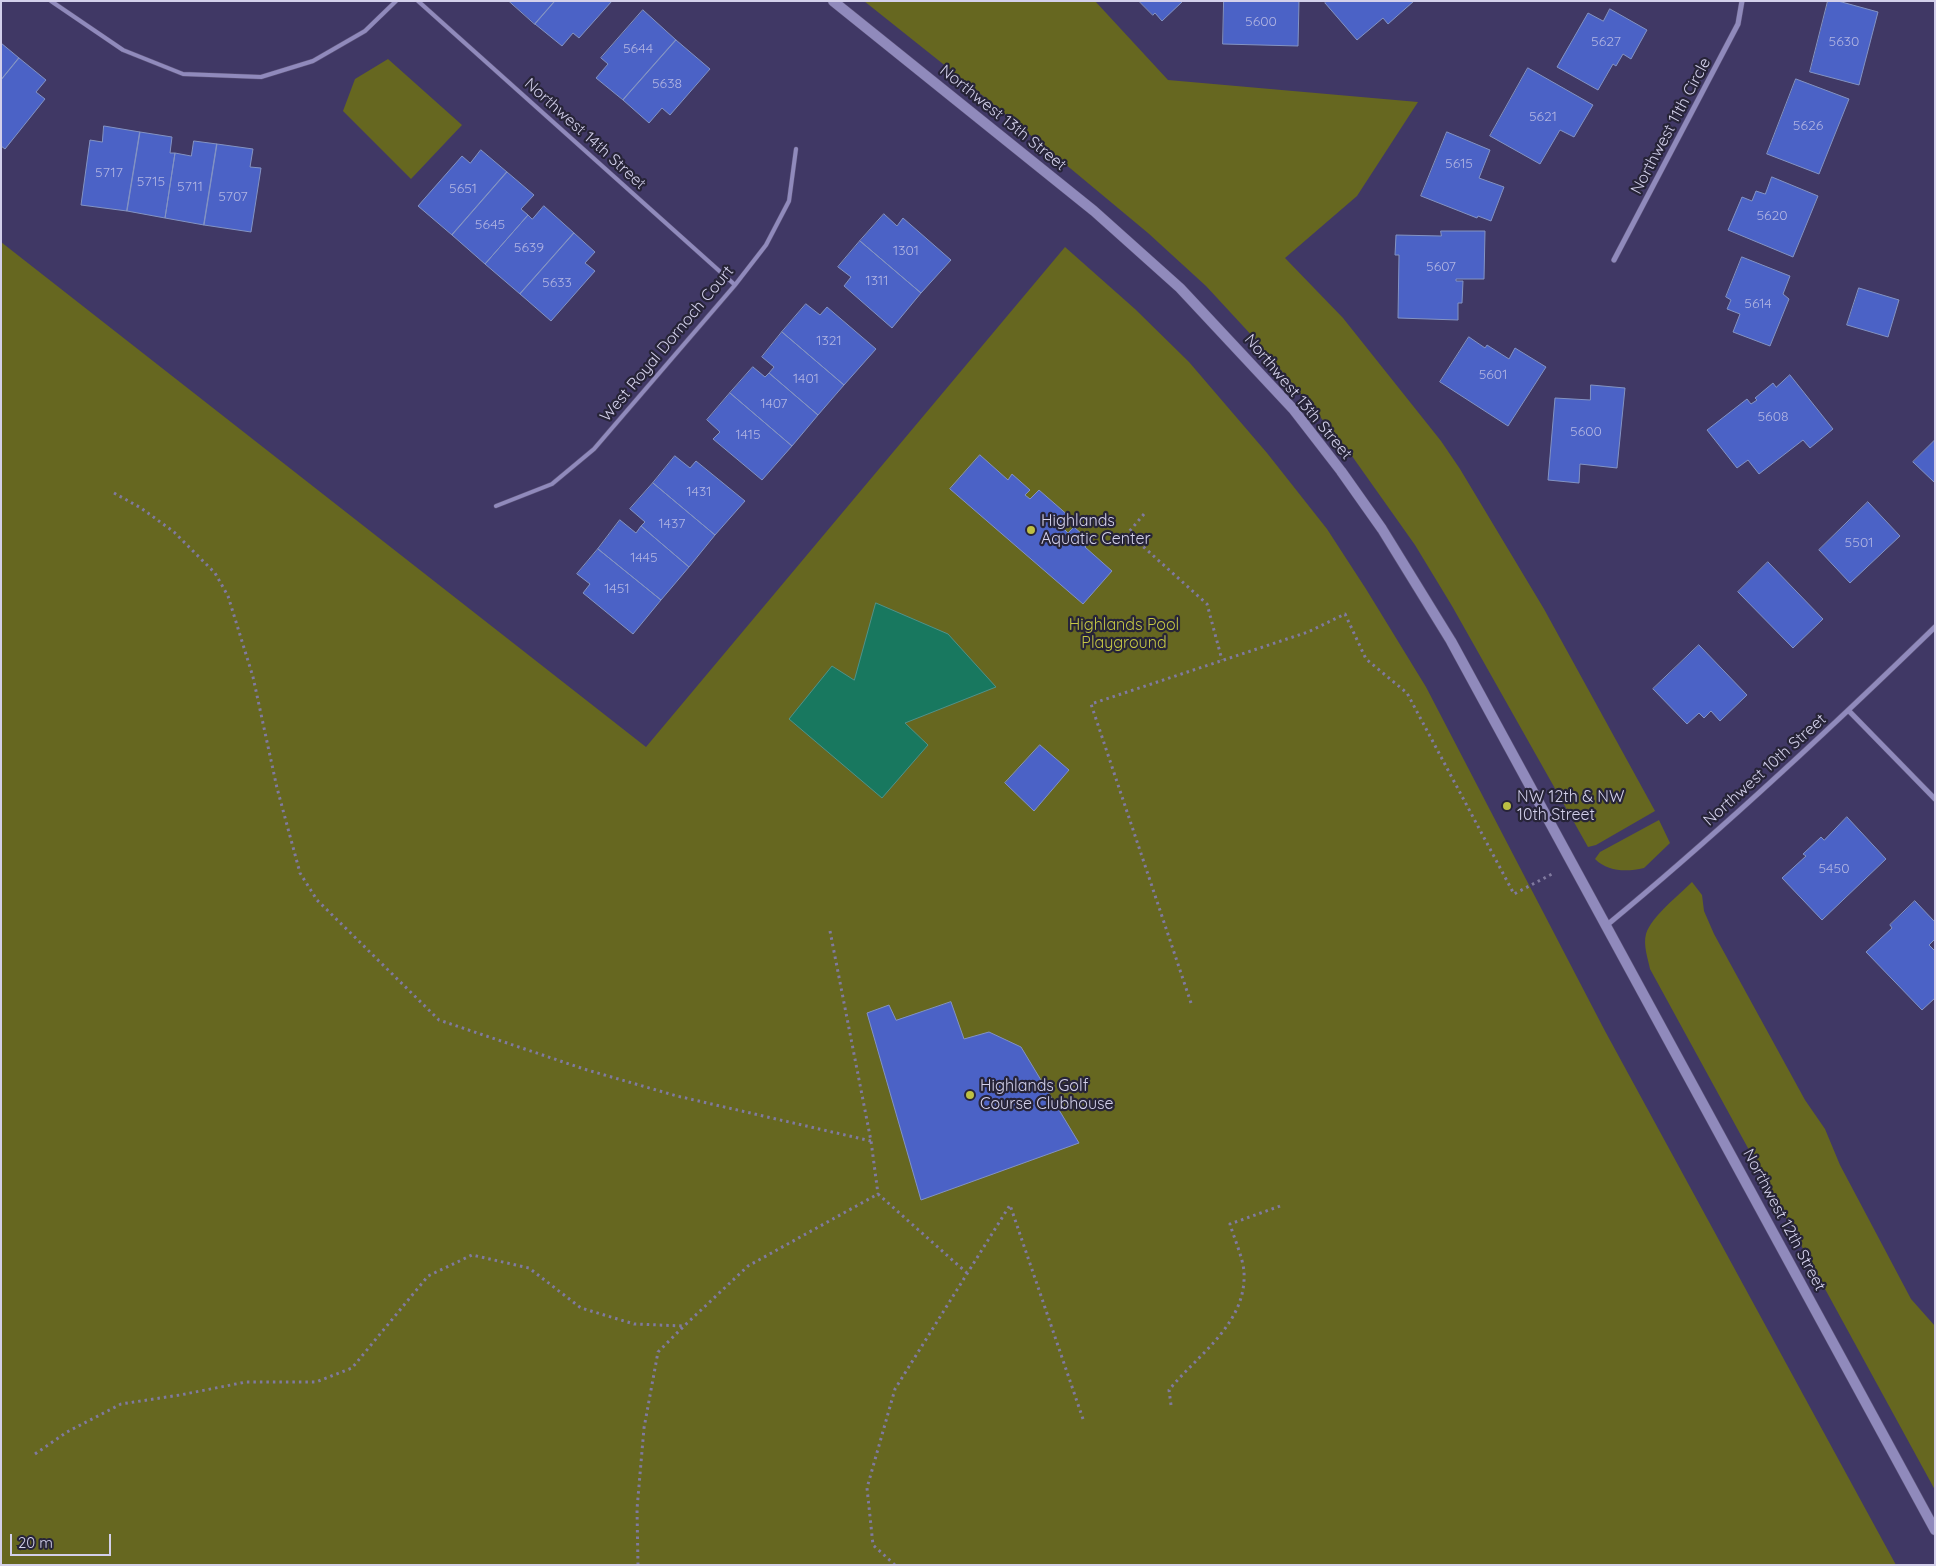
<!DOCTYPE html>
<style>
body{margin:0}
#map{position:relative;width:1936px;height:1566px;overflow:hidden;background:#403865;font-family:Quicksand,sans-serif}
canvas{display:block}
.frame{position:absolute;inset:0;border:2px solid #d3d0eb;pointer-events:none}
.scale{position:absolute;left:10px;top:1534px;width:101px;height:22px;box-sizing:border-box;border:2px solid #d3d0eb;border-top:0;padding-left:6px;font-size:15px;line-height:18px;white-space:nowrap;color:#d3d0eb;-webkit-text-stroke:4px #272438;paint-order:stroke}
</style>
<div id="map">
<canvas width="1936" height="1566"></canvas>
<div class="frame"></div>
<div class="scale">20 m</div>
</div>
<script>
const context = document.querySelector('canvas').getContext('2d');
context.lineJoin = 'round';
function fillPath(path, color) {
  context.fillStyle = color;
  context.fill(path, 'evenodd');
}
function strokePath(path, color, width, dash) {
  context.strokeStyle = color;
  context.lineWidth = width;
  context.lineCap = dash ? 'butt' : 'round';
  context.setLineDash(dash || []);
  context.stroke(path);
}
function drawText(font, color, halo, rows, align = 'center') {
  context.font = font + ' Quicksand,sans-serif';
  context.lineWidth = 4.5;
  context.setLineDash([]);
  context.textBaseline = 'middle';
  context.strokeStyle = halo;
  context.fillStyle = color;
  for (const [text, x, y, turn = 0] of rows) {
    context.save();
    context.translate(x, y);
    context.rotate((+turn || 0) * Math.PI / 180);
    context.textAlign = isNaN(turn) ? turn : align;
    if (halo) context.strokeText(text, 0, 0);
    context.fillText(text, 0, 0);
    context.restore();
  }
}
const green = new Path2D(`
 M 864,1 L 1095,1 L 1168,80 L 1418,102 L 1357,196 L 1285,258 L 1343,318 L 1441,441 L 1460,469 L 1544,609 L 1655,811 L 1596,845 L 1588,847 L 1452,606 L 1415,545 L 1347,449 L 1255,339 L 1206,286 L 1148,233 L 987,99 Z
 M 388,59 L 462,125 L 411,179 L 343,111 L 355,79 Z
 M 1,242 L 646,747 L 1065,247 L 1135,309 L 1189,362 L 1267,453 L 1327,529 L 1366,589 L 1426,687 L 1605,1031 L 1896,1565 L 1,1565 Z
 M 1659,820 L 1670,843 L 1644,868 C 1627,872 1608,872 1595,859 L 1600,852 Z
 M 1692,882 L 1702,895 L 1704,911 L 1714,934 L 1805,1100 L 1825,1129 L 1840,1165 L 1911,1299 L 1935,1326 L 1935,1490 L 1650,969 C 1648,959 1643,945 1646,934 C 1651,917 1679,895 1692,882 Z`);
const water = new Path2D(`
 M 876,603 L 948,634 L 996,687 L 905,723 L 928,745 L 882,798 L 789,719 L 832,666 L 854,680 Z`);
const building = new Path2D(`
 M 509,1 L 555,1 L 535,24 Z
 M 555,1 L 612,1 L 579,38 L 573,33 L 562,46 L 535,24 Z
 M 1139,1 L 1183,1 L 1162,21 L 1155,13 L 1153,15 Z
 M 1224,1 L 1299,1 L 1298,46 L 1223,44 Z
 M 1327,1 L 1414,1 L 1388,24 L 1383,18 L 1357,40 L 1325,3 Z
 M 1828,1 L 1838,1 L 1878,12 L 1859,85 L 1810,72 Z
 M 1610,9 L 1647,30 L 1631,59 L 1623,54 L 1616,66 L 1613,64 L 1598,90 L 1557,67 L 1588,13 L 1603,21 Z
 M 643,10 L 676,40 L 623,100 L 596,78 L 608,64 L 601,58 Z
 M 676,40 L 710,69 L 670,115 L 662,108 L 649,123 L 623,100 Z
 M 1,43 L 19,58 L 1,80 Z
 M 19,58 L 46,80 L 36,92 L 45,99 L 5,149 L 1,146 L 1,80 Z
 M 1528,68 L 1593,105 L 1574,137 L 1560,130 L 1540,164 L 1490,136 Z
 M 1796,79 L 1849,99 L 1819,174 L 1767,154 Z
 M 104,126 L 140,132 L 127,211 L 81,205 L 90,140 L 102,142 Z
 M 140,132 L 172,137 L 170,153 L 175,153 L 165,218 L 127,211 Z
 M 1447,132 L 1490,150 L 1479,178 L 1504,187 L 1491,221 L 1478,216 L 1477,218 L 1421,196 Z
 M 194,141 L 217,144 L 204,225 L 165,218 L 175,153 L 191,156 Z
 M 217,144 L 253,149 L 250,167 L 261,168 L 251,232 L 204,225 Z
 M 481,150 L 507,172 L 452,235 L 418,206 L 462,156 L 470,163 Z
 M 507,172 L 534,195 L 521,209 L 528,215 L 485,264 L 452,235 Z
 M 1772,177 L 1818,196 L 1793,257 L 1728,230 L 1742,197 L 1752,201 L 1756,191 L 1765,194 Z
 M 544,206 L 574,233 L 520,294 L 485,264 L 528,215 L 532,219 Z
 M 884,214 L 897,226 L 903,218 L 951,260 L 921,293 L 860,241 Z
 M 1441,231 L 1485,231 L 1484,279 L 1456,279 L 1456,281 L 1463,281 L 1462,303 L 1458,303 L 1458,320 L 1398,318 L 1399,255 L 1395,255 L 1396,235 L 1441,236 Z
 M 574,233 L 595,252 L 585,263 L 595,271 L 551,321 L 520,294 Z
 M 860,241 L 921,293 L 892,328 L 844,286 L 851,277 L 838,267 Z
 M 1742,257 L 1790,276 L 1783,294 L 1789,299 L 1770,346 L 1733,332 L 1740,314 L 1727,309 L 1731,300 L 1726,297 Z
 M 1859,288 L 1899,300 L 1888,337 L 1847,325 Z
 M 806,304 L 820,315 L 827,307 L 876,349 L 844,385 L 782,332 Z
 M 782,332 L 844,385 L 818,415 L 769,373 L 774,367 L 762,357 Z
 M 1469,337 L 1485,348 L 1487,345 L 1509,359 L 1515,348 L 1546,367 L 1508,426 L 1440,382 Z
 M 753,367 L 765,377 L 769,373 L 818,415 L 792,446 L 730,393 Z
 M 1790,375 L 1833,429 L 1810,448 L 1803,440 L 1759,474 L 1748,460 L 1737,468 L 1707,430 L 1747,399 L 1751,404 L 1757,400 L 1755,398 L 1773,383 L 1776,387 Z
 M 1591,385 L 1625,388 L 1617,468 L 1580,464 L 1579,483 L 1548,480 L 1555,398 L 1590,400 Z
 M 730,393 L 792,446 L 762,480 L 713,439 L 720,432 L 707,420 Z
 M 1935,440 L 1935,483 L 1913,462 Z
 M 980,455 L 1008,480 L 1012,474 L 1030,490 L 1025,495 L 1030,499 L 1039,490 L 1070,517 L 1062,527 L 1068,533 L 1074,527 L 1090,541 L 1085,547 L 1112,571 L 1083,604 L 950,489 Z
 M 675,456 L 690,468 L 696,461 L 745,501 L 715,535 L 653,483 Z
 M 653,483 L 715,535 L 689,567 L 641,526 L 645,522 L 630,509 Z
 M 1868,502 L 1900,536 L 1850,583 L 1819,550 Z
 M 620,520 L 636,533 L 641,526 L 689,567 L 661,600 L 598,549 Z
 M 598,549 L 661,600 L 633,634 L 583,593 L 590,584 L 577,574 Z
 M 1768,562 L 1823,619 L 1793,648 L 1738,592 Z
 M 1699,645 L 1747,695 L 1720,721 L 1711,711 L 1704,718 L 1699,713 L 1687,724 L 1653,689 Z
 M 1040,745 L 1069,770 L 1034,811 L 1005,783 Z
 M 1847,817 L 1886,859 L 1822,920 L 1782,878 L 1806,856 L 1803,854 L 1821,837 L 1824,840 Z
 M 1915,901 L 1935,922 L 1935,939 L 1929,945 L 1935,951 L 1935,998 L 1922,1010 L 1866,952 L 1892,928 L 1890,925 Z
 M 951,1002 L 964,1039 L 989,1032 L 1021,1047 L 1079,1143 L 921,1200 L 867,1013 L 889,1005 L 896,1020 Z`);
const path = new Path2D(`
 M 114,493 L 141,508 L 174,532 L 215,573 L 228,596 L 253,677 L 277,788 L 300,873 L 317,900 L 439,1020 L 584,1069 L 677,1096 L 871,1141
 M 1144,514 L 1128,533 L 1207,604 L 1222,660
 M 830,931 L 871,1141 L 878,1194
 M 1191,1003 L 1091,704 L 1308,632 L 1345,614 L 1366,659 L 1407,693 L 1514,894 L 1552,874
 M 1171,1405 L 1169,1390 C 1197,1355 1247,1324 1244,1272 C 1243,1258 1234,1238 1230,1224 L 1283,1205
 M 35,1454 L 67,1432 L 121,1404 L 180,1395 L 246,1382 L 316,1382 L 352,1368 L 428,1276 L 472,1255 L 529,1268 L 581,1308 L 634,1324 L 684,1326
 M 638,1565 L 637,1509 L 644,1428 L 658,1352 L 684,1326 L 748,1266 L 878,1194 L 967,1273
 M 895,1565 L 873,1545 L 867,1488 L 895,1389 L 1010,1205 L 1083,1419`);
const service = new Path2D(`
 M 51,1 L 123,50 L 183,74 L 261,77 L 313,61 L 365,31 L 396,1
 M 418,1 L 735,285
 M 496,506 L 552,484 L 594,449 L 735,285 L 766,245 L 789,201 L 796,149`);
const minor = new Path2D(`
 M 1614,260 L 1738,24 L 1742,1
 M 1849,711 L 1935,799
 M 1607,925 C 1721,831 1829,730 1935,627`);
const secondary = new Path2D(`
 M 833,1 L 1094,211 L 1180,288 L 1293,409 L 1341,471 L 1382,529 L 1451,641 L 1935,1530`);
const markers = [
 [1031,530,5,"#bdbf43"],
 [1507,806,5,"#bdbf43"],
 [970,1095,5,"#bdbf43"]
];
const numberNames = [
 ["5600",1261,22],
 ["5627",1606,42],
 ["5630",1844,42],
 ["5644",638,49],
 ["5638",667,84],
 ["5621",1543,117],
 ["5626",1808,126],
 ["5615",1459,164],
 ["5717",109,173],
 ["5715",151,182],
 ["5711",190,187],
 ["5651",463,189],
 ["5707",233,197],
 ["5620",1772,216],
 ["5645",490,225],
 ["5639",529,248],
 ["1301",906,251],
 ["5607",1441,267],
 ["1311",877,281],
 ["5633",557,283],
 ["5614",1758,304],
 ["1321",829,341],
 ["5601",1493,375],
 ["1401",806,379],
 ["1407",774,404],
 ["5608",1773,417],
 ["5600",1586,432],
 ["1415",748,435],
 ["1431",699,492],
 ["1437",672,524],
 ["5501",1859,543],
 ["1445",644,558],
 ["1451",617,589],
 ["5450",1834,869]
];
const streetNames = [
 ["Northwest 13th Street",1003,118,39],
 ["Northwest 11th Circle",1671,126,-62],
 ["Northwest 14th Street",585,134,42],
 ["West Royal Dornoch Court",667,344,-50],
 ["Northwest 13th Street",1298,397,50],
 ["Northwest 10th Street",1765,770,-42],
 ["Northwest 12th Street",1784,1220,62]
];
const poiNames = [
 ["Highlands",1041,521],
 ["Aquatic Center",1041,539],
 ["NW 12th & NW",1517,797],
 ["10th Street",1517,815],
 ["Highlands Golf",980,1086],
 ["Course Clubhouse",980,1104]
];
const parkNames = [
 ["Highlands Pool",1124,625],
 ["Playground",1124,643]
];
fillPath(green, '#666720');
fillPath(water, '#18785f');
strokePath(water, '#509289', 1);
fillPath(building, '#4b62c6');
strokePath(building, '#8393c3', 1);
strokePath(service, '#5b5379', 5);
strokePath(minor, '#5b5379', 6);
strokePath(secondary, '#5b5379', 11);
strokePath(path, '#807a9f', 3, [2.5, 4]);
strokePath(service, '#908abc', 4);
strokePath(minor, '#908abc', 5);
strokePath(secondary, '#908abc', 10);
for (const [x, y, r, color] of markers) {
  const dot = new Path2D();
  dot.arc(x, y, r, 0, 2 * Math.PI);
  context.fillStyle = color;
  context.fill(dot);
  strokePath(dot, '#272438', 2);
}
drawText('14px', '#b1b4e2', null, numberNames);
drawText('16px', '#d3d0eb', '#272438', streetNames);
drawText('16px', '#d3d0eb', '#272438', poiNames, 'left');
drawText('16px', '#c5c745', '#272438', parkNames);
</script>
